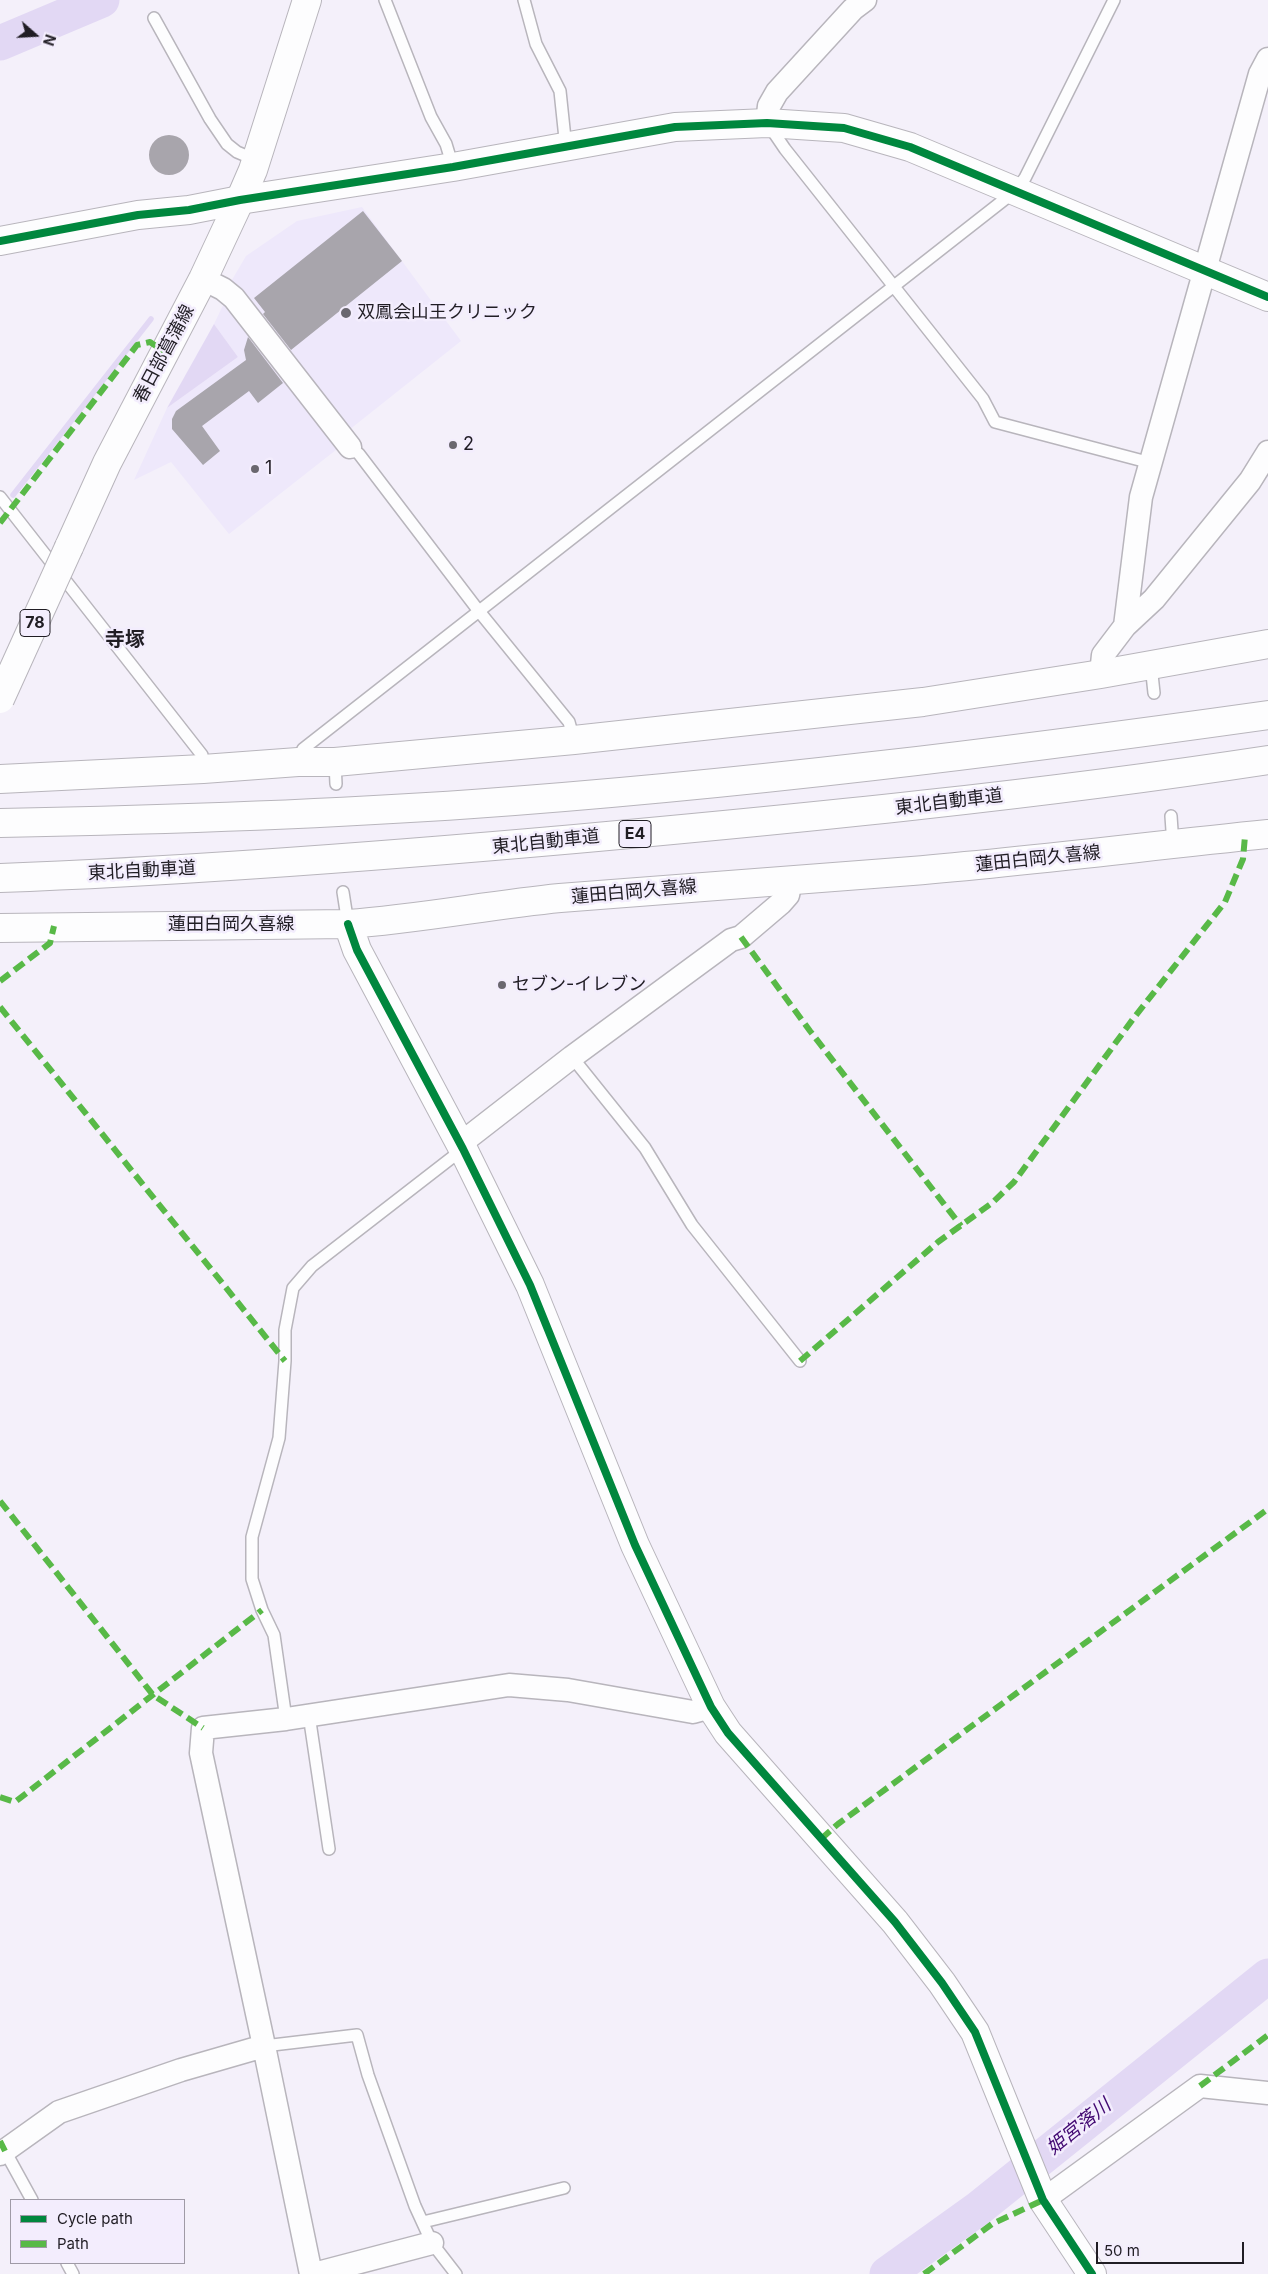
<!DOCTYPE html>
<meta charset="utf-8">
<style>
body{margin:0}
#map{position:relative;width:1268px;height:2274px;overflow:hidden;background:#f4f0fa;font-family:Inter,sans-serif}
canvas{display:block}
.legend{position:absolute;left:10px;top:2199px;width:175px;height:65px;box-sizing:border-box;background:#f3edfd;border:1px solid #9f9aa6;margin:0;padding:6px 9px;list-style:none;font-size:15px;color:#201d24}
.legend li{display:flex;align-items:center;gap:10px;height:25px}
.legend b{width:25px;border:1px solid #9f9aa6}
.north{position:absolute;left:10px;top:10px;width:50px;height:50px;-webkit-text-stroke:4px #f3edfd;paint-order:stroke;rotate:109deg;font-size:14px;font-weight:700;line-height:20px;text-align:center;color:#201d24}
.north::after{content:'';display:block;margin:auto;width:18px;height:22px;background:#201d24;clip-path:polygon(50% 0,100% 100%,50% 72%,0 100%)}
.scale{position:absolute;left:1096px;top:2242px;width:148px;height:22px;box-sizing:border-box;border:2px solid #201d24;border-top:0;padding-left:6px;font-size:15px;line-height:18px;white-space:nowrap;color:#201d24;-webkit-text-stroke:4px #f3edfd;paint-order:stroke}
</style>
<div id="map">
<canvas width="1268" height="2274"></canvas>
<ul class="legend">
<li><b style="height:6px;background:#00873e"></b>Cycle path</li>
<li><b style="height:6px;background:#58b947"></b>Path</li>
</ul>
<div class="north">N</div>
<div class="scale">50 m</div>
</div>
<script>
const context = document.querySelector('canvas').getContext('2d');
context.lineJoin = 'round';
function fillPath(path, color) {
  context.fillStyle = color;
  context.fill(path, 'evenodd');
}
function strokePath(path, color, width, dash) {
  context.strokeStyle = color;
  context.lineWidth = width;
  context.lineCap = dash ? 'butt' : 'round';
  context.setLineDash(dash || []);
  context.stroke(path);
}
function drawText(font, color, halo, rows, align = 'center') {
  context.font = font + ' Inter,"Noto Sans JP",sans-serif';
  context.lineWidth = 5;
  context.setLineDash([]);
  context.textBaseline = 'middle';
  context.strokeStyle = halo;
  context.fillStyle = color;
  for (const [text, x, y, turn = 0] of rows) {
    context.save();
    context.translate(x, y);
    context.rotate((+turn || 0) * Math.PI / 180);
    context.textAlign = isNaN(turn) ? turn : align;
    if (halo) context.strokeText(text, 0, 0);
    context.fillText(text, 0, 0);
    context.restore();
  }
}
const built = new Path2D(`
 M 362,207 L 461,341 L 349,430 L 229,285 L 246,256 L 297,221 Z
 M 226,299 L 341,446 L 229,534 L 171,462 L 134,480 L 167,408 L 238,357 L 214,324 Z`);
const water = new Path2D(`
 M 214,324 L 238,357 L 167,408 Z`);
const stream = new Path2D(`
 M 13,495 L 151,319`);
const river = new Path2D(`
 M 0,43 L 102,0
 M 887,2274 L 979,2208 L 1268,1976`);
const building = new Path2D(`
 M149 155a20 20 0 1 1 40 0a20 20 0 1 1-40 0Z
 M 363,211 L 402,261 L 291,350 L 263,314 L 265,312 L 254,298 Z
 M 248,337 L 283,383 L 258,403 L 249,391 L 202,426 L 220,451 L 203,465 L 172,429 L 172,419 L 176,411 L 246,360 L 244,350 Z`);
const lane = new Path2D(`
 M 385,0 L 431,117 L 446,144 L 453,167
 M 524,0 L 536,44 L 560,91 L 566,148
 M 154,18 L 210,119 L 227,144 L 237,152 L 256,160
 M 768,124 L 785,149 L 983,399 L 995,422 L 1151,463
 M 350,447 L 359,454 L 478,610 L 569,722 L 574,740
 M 0,497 L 202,755 L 203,769
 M 1151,665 L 1154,693
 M 299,761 L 303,749 L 1014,192 L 1025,178 L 1114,0
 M 335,762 L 336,784
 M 1171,816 L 1173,845
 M 343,892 L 348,924
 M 572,1057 L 645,1148 L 692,1225 L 800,1361
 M 309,1715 L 329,1849
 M 286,1719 L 274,1635 L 262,1610 L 252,1579 L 252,1537 L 279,1438 L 285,1361 L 285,1330 L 293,1288 L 312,1266 L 463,1149
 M 264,2046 L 357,2035 L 368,2075 L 415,2206 L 432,2243 L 456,2274
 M 5,2151 L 32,2200
 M 423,2222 L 564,2188
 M 67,2263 L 73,2274`);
const street = new Path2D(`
 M 767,123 L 769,106 L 777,92 L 853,9 L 865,0
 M 203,279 L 223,289 L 234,298 L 350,447
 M 1125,626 L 1141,497 L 1260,74 L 1268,59
 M 1101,674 L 1103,655 L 1125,626 L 1154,599 L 1250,481 L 1268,452
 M 460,1144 L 572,1057 L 731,940 L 741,937 L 781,903 L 788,895 L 791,880
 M 264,2046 L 311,2274
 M 0,2154 L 59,2112 L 181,2070 L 264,2046 L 201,1753 L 203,1728 L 286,1719 L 509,1685 L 568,1690 L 693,1712 L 711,1707
 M 1043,2200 L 1200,2086 L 1268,2093
 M 314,2274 L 432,2243`);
const secondary = new Path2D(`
 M 0,241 L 138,215 L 189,210 L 240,200 L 453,167 L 675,127 L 767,123 L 844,128 L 910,147 L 1268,297
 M 0,779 L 203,769 L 298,762 L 335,762 L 574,740 L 923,702 L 1101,674 L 1268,644
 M 348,924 L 357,950 L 463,1149 L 530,1285 L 635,1545 L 711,1707 L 728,1733 L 895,1922 L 942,1983 L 975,2032 L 1043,2200 L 1092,2274
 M 0,928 L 348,924 C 419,919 489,905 560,898 C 677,888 795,881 912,871 C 1031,861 1149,846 1268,834`);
const primary = new Path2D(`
 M 69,547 L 107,463 L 203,279 L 240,200 L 253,170 L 307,0`);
const highway = new Path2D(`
 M 0,823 C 158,820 316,815 473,804 C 739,785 1004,752 1268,715
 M 0,878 C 192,871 383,856 575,839 C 806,818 1038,795 1268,760`);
const primaryBridge = new Path2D(`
 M 0,699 L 69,547`);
const quiet = new Path2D(`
 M 0,523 L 137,345 L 150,342 L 165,352
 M 741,937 L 810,1031 L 961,1226
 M 0,981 L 50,943 L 54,926
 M 0,1007 L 285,1361
 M 800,1361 L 938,1242 L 992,1203 L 1014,1182 L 1133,1019 L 1225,902 L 1243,859 L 1245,836
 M 0,1501 L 153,1695 L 203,1728
 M 0,1797 L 15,1802 L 262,1610
 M 821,1839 L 838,1824 L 1268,1509
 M 1200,2086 L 1268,2035
 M 0,2141 L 5,2151
 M 924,2274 L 992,2224 L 1043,2200`);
const cycleway = new Path2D(`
 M 0,241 L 138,215 L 189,210 L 240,200 L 453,167 L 675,127 L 767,123 L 844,128 L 910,147 L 1268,297
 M 348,924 L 357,950 L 463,1149 L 530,1285 L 635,1545 L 711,1707 L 728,1733 L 895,1922 L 942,1983 L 975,2032 L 1043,2200 L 1092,2274`);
const markers = [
 [346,313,6,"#6a676f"],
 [453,445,5,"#6a676f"],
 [255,469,5,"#6a676f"],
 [502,985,5,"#6a676f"]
];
const shields = [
 [35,623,30],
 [635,834,32]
];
const shieldNames = [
 ["78",35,623],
 ["E4",635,834]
];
const poiNames = [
 ["双鳳会山王クリニック",357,313],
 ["2",463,445],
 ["1",265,469],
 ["セブン-イレブン",512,985]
];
const streetNames = [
 ["春日部菖蒲線",164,354,-62],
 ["東北自動車道",949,802,-7],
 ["東北自動車道",546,842,-6],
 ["蓮田白岡久喜線",1038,859,-6],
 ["東北自動車道",142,871,-3],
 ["蓮田白岡久喜線",634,892,-5],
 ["蓮田白岡久喜線",231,925]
];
const waterNames = [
 ["姫宮落川",1079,2127,-39]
];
const quarterNames = [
 ["寺塚",125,640]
];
fillPath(built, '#eee8fb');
fillPath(water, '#e2d8f4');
strokePath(stream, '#e2d8f4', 5.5);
strokePath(river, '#e2d8f4', 35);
fillPath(building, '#a8a5ac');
strokePath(lane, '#b8b5bc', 14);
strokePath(street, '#b8b5bc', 25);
strokePath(secondary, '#b8b5bc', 30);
strokePath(primary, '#b8b5bc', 30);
strokePath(highway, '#b8b5bc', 30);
strokePath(lane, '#fdfdfe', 11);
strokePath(street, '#fdfdfe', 22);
strokePath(secondary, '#fdfdfe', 28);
strokePath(primary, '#fdfdfe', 28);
strokePath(highway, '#fdfdfe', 28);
strokePath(primaryBridge, '#b8b5bc', 30, []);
strokePath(primaryBridge, '#fdfdfe', 28);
strokePath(quiet, '#58b947', 6, [12, 6]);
strokePath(cycleway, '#00873e', 8);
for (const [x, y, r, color] of markers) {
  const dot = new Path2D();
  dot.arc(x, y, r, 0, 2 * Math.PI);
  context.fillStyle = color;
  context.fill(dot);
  strokePath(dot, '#f3edfd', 2);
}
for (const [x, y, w] of shields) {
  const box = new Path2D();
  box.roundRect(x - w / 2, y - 13.5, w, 27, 4);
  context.fillStyle = '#f3edfd';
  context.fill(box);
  strokePath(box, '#201d24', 1);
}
drawText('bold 16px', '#201d24', null, shieldNames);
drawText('18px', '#201d24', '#f3edfd', poiNames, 'left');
drawText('18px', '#201d24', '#f3edfd', streetNames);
drawText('italic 19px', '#420972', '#f3edfd', waterNames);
drawText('bold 20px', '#201d24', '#f3edfd', quarterNames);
</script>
